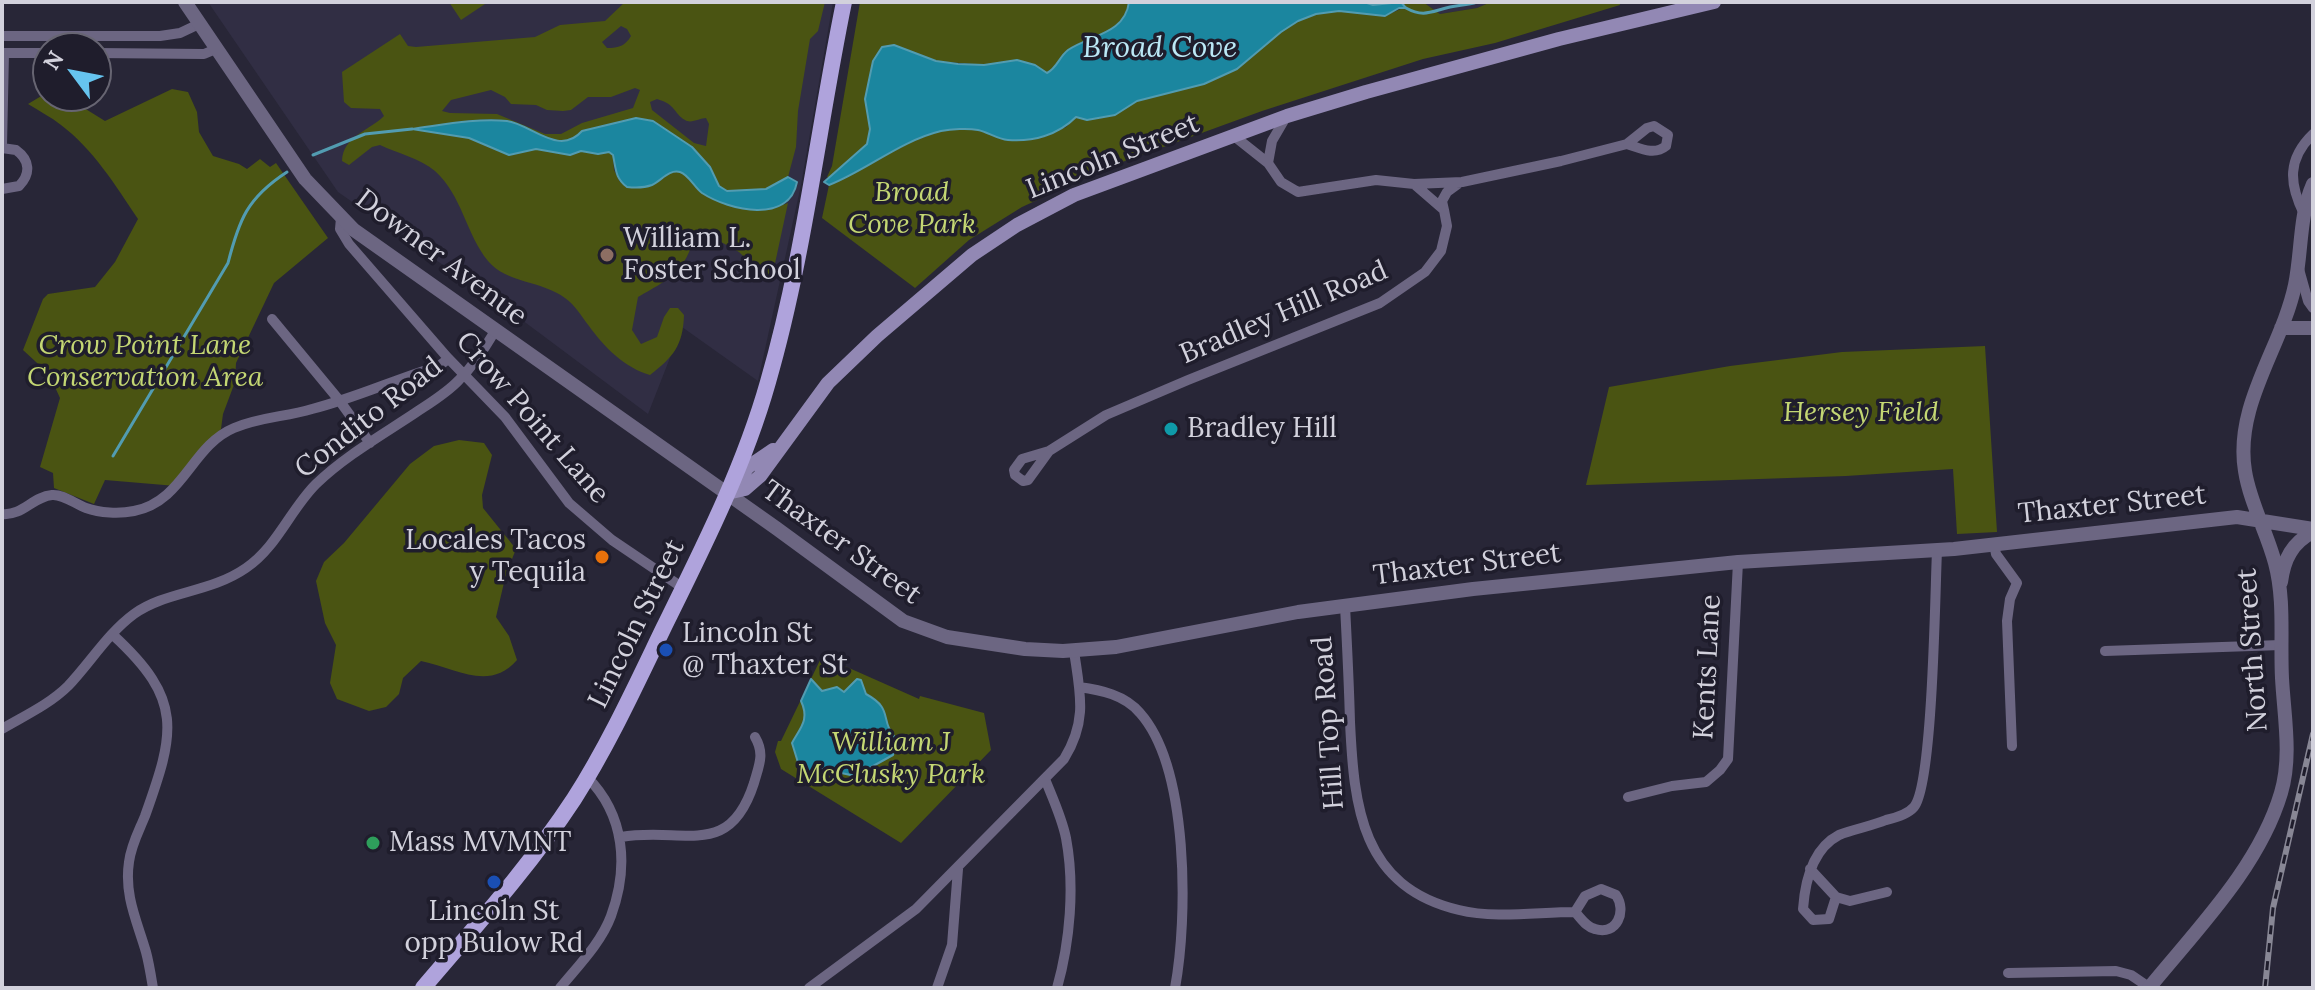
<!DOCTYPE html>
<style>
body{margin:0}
#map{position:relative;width:2315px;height:990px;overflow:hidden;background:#282637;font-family:Lora,serif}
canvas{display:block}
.frame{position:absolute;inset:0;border:4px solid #d2d1dc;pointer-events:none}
.north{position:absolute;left:32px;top:32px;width:80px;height:80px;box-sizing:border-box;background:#1f1d2c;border:2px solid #676572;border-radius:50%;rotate:302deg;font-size:22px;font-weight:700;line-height:32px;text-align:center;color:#d2d1dc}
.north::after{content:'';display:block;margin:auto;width:28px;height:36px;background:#66c4ef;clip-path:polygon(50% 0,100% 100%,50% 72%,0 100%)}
</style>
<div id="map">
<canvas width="2315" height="990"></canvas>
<div class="frame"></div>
<div class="north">N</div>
</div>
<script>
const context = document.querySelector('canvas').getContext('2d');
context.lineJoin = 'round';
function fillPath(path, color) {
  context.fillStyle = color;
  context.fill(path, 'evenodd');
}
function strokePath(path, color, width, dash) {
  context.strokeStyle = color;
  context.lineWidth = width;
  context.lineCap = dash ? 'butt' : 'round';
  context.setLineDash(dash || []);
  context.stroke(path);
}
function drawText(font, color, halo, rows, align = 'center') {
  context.font = font + ' Lora,serif';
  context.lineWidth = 7;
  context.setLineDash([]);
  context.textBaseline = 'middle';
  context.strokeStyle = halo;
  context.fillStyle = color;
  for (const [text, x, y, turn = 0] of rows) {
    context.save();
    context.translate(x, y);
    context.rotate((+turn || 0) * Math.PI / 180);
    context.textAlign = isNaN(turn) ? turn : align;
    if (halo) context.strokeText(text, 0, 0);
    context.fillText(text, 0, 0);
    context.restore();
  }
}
const built = new Path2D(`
 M 208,2 L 833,2 L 801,185 L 758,381 L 682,327 L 648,414 L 518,317 L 338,192 Z
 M 1423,2 L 1491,2 L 1477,8 L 1440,14 Z`);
const green = new Path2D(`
 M 449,2 L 488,2 L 461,20 Z
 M 625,2 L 825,2 L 818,31 L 810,39 L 798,111 L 796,147 L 788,177 L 766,189 L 727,191 L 719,186 L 710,166 L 692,147 L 653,121 L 636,119 L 582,131 C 560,157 532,125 509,121 C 479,116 444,124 415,129 L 469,138 L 510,155 L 536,149 L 570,155 L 581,151 L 598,154 L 609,152 L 613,155 L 614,170 L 620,182 L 660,181 L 668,174 L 677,171 L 683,173 L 698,190 L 749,209 L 771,209 L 788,203 L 774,268 L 769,276 L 763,275 L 739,252 L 707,234 L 697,236 C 692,243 690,252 685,260 C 675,278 655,287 638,297 L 632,330 L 641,344 L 657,337 L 664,317 L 670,308 L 678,308 L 684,315 C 683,346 673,357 650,375 C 625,368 604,347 589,326 C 581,316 576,306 565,298 C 543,281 506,283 488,261 C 466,234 462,195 435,171 C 421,159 397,153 380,145 L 372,147 L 349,165 L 342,161 C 343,136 369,131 384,116 L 380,109 L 351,108 L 344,102 L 342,72 L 400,34 L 408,46 L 416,47 L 535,37 L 560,25 L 605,21 ZM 621,26 L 627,29 L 631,36 C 625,46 619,48 607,48 L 602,42 ZM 635,88 L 640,90 L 633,108 L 582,123 L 561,134 L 545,134 L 497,114 L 450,113 L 442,111 L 451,100 L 491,90 L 505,97 L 511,104 L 536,105 L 547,110 L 563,111 L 571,110 L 588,97 L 611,97 ZM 657,99 C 677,105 673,113 685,120 C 691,124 700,118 706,118 L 709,124 L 706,146 L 694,143 L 652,110 L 650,102 Z
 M 860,2 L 1129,2 C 1125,34 1090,35 1068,50 C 1059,57 1057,68 1047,73 L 1017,60 L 984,65 L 936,61 L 894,45 L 873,61 L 865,99 L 870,129 L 867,144 L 831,177 L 827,177 L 832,166 Z
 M 1401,2 L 1423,2 L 1440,14 L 1477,8 L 1491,2 L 1619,2 L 1620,5 L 1495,43 L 1423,59 L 1262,111 L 1114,165 L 1022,207 L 969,240 L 915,288 L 822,218 L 829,185 L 913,141 L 943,130 L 978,130 L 1008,140 L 1044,137 L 1066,127 L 1076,117 L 1115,115 L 1137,101 L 1204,84 L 1237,69 L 1281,32 L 1298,21 L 1316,14 L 1339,11 L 1385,16 L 1405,7 Z
 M 172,89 L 188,92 L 197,112 L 199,132 L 213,156 L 239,164 L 247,169 L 260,159 L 270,167 L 276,163 L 328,238 L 274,283 L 236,363 L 235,382 L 223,414 L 221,429 L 176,486 L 105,480 L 94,504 L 54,488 L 53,473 L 40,467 L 60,398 L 49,374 L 23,350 L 43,299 L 48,294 L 95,287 L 115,262 L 138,219 C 116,186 93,149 61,125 C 51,117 39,111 28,104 L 43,95 L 76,103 L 105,121 Z
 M 1985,346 L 1997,532 L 1957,534 L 1953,469 L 1846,476 L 1586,485 L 1609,387 L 1730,366 L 1842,352 Z
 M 459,440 L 484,443 L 492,455 L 482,495 L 483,508 L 516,549 L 506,574 L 496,617 L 509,636 L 517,660 C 489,692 456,668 421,661 L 403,678 L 399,694 L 386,707 L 369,711 L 337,699 L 330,683 L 336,645 L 325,623 L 316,581 L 324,562 L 344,543 L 410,464 L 434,446 Z
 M 822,656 L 919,699 L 920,696 L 984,713 L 991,750 L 901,843 L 781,769 L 775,752 L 778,741 L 781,741 Z`);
const water = new Path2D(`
 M 1129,2 L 1364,2 L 1373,5 L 1401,2 L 1406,8 L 1399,8 L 1385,16 L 1339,11 L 1316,14 L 1298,21 L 1281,32 L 1237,69 L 1204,84 L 1137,101 L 1115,115 L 1087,120 L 1076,117 C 1058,135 1033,142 1008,140 C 997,139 988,132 978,130 C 968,128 951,129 941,131 C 900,141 867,170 829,185 L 824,182 L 867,144 L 870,129 L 865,99 L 873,61 L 882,47 L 894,45 L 936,61 L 958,64 L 984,65 L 1017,60 L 1035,65 L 1047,73 C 1057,68 1059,57 1068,50 C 1090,35 1125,34 1129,2 Z
 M 636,118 L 653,121 L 692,147 L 710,167 L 719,186 L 727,191 L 766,189 L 788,177 L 797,182 C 789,224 730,211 702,193 C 695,188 688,174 680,172 C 669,169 661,181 652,185 C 644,188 636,188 627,187 C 615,178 616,169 613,155 L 609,152 L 598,154 L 581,151 L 570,155 L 536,149 L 509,155 L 469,138 L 412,129 C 442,125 476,118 507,121 C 531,124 559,157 582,131 Z
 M 811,679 L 822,691 L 837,687 L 844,692 L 857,679 L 861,680 L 866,694 C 895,710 878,719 897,740 L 893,755 L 855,776 L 823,769 L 811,773 L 800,769 L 792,743 C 800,728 810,720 801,701 Z`);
const stream = new Path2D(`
 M 1406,8 C 1424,18 1432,11 1450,7 C 1459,5 1468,5 1477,2
 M 313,155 L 365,134 L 412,129
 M 113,456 L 228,263 C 239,220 247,198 287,172`);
const minor = new Path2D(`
 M 2,36 L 160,36 L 180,33 L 199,24
 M 2,53 L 48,53
 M 96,53 L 204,54 L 216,49
 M 2,146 L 4,53
 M 2,148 L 16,150 C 30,160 31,174 19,186 L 2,189
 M 1268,163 L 1272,141 L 1286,117
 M 1414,184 L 1462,182 L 1561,161 L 1627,144 L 1647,128 L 1654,126 L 1668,135 L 1666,146 C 1654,156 1640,148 1627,144
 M 1444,210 L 1442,201 L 1447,192 L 1458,184
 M 2304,214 C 2289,184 2287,159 2313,134
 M 341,218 L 340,229 L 349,244 L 447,357 L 505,417 L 569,503 L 612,540 L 683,588
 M 2299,269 L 2308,301 L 2313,308
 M 272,319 L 339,400 L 370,443
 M 1049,451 L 1022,459 L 1014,470 L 1015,475 L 1023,481 L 1028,480 L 1049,451 L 1106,415 L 1188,380 L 1380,303 L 1425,272 L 1441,251 L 1447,226 L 1444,210 L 1414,184 L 1376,180 L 1298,192 L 1281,182 L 1268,163 L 1234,136
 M 2,514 C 23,516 32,497 52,495 C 63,494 75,504 86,508 C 100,513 119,514 134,511 C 184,501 191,446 234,428 C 260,417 285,417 312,409 C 355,398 396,379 439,366 L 448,359
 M 1994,544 L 1996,554 L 2017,583 L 2010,599 L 2007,621 L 2012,746
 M 1345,606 C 1347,644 1349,683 1350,722 C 1354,806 1361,887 1459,910 C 1495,919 1538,912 1575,912 C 1581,918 1586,927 1595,929 C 1617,936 1627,911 1616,895 L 1601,889 L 1585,896 L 1575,912
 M 113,635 C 184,700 175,732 145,816 C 139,831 131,845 129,862 C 124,895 137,921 146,952 C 149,963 151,976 153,988
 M 2105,651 L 2281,645
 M 1079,687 C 1101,690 1125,695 1140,713 C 1189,768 1188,918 1175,988
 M 2,729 C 24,716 50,704 68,686 C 90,663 108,633 134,614 C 166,591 210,593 246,568 C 277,547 290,510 316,484 C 345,456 382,435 415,413 C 430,403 447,393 459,380 C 473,366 485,348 495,331
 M 1045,779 C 1053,799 1062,818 1066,838 C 1075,886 1070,942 1057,988
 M 1628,797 L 1672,786 L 1706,782 L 1720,770 L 1728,759 L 1738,562
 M 621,837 C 683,826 729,861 754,783 C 759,765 765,754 755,737
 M 1810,869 L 1836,897
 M 1887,892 L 1850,901 L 1836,897 L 1829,919 L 1813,920 L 1803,909 C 1805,881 1812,849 1839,835 C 1854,829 1872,826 1886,820 C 1895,818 1908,814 1914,807 C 1933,785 1935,591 1937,551
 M 2008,973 L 2116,971 L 2131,975 L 2150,988
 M 560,988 C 578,966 601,943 611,916 C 629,867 625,815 587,777
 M 809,988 L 916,909 L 1064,759 C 1088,720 1080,693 1074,651
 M 937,988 L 952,945 L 958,869`);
const tertiary = new Path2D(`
 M 185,2 L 305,179 L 354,230 L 776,528 L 903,621 L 947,637 L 1025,649 L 1063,651 L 1116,647 L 1298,612 L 1473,589 L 1592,577 L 1738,562 L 1954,549 L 2237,517 L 2313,529
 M 2281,328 L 2313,328
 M 2281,582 C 2284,559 2292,543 2313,532
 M 2149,988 C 2197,929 2259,867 2281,793 C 2292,756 2284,716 2282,678 C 2280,640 2285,600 2275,563 C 2267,532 2250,503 2245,471 C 2234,405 2282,347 2295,285 C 2302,251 2299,216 2313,184`);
const secondary = new Path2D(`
 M 735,484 L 748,467 L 773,450
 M 727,493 L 745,489 L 760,476 L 828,383 L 877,336 L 972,255 L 1017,225 L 1074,195 L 1287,116 L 1366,92 L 1559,39 L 1714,2`);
const primary = new Path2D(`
 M 423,988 C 475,927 530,866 574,799 C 609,744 636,685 664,627 C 703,548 744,467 768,382 C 804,258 818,128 844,2`);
const rail = new Path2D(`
 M 2265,988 L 2273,908 L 2313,734`);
const markers = [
 [607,255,8,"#8d6e63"],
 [1171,429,8,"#0f9aa8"],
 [602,557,8,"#e8710a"],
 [666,650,8,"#1a4fb4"],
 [373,843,8,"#2e9e5b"],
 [494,882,8,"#1a4fb4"]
];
const streetNames = [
 ["Lincoln Street",1113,157,-22],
 ["Downer Avenue",441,258,37],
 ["Bradley Hill Road",1284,313,-23],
 ["Condito Road",369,418,-38],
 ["Crow Point Lane",532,418,49],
 ["Thaxter Street",2112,505,-6],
 ["Thaxter Street",841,543,36],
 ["Thaxter Street",1467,565,-7],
 ["Lincoln Street",637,624,-64],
 ["North Street",2253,650,-94],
 ["Kents Lane",1708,667,-87],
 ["Hill Top Road",1329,723,-94]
];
const parkNames = [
 ["Broad",912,193],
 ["Cove Park",912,225],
 ["Crow Point Lane",145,346],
 ["Conservation Area",145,378],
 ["Hersey Field",1861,413],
 ["William J",891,743],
 ["McClusky Park",891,775]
];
const poiNames = [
 ["William L.",623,239],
 ["Foster School",623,271],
 ["Bradley Hill",1187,429],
 ["Locales Tacos",586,541,"right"],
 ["y Tequila",586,573,"right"],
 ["Lincoln St",682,634],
 ["@ Thaxter St",682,666],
 ["Mass MVMNT",389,843],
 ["Lincoln St",494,912,"center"],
 ["opp Bulow Rd",494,944,"center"]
];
const waterNames = [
 ["Broad Cove",1160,48]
];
fillPath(built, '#312e44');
fillPath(green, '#4a5412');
fillPath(water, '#1b869f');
strokePath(water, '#529cb1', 2);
strokePath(stream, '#529cb1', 3);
strokePath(minor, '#6c6682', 10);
strokePath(tertiary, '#6c6682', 14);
strokePath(secondary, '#9288b4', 14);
strokePath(primary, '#afa3dc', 16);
strokePath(rail, '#888795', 6);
strokePath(rail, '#1f1d2c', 3, [9]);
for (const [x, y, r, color] of markers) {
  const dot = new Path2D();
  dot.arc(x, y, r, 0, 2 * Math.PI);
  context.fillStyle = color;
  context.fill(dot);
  strokePath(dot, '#1f1d2c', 3);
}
drawText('28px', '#d2d1dc', '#1f1d2c', streetNames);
drawText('italic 28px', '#c4d773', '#1f1d2c', parkNames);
drawText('28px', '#d2d1dc', '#1f1d2c', poiNames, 'left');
drawText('italic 30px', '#bbe8f6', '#1f1d2c', waterNames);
</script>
